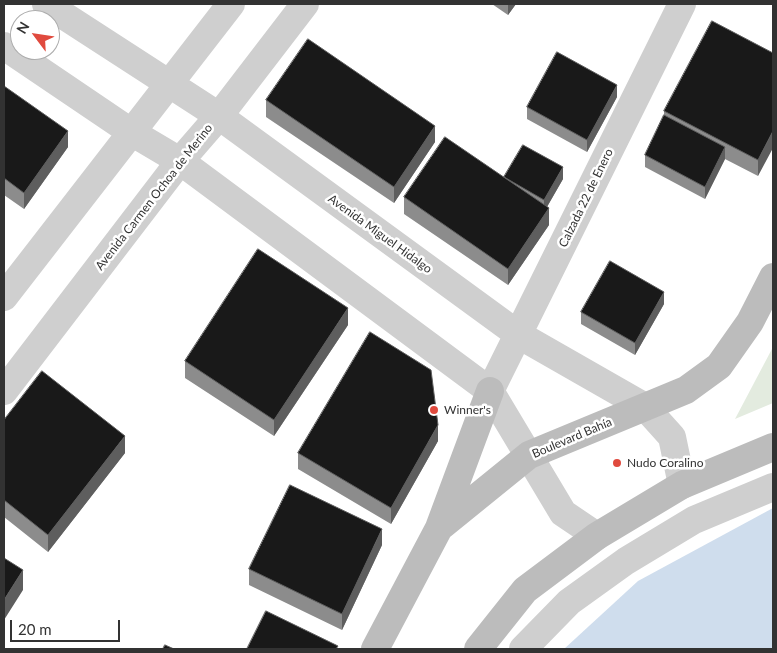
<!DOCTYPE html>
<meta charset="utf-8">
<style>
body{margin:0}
#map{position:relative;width:777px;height:653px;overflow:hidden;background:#fff;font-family:Lato,sans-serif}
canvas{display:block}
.frame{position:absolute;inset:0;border:5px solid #323232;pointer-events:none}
.north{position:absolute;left:10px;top:10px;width:50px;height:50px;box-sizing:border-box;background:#fff;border:1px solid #adadad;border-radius:50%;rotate:301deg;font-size:14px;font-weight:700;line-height:20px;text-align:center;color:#323232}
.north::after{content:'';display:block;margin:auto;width:18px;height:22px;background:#e04a3e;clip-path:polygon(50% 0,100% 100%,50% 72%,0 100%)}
.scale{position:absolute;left:10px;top:620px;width:110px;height:22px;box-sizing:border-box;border:2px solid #323232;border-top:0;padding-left:6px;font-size:15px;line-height:18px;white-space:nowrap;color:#323232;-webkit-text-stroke:4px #fff;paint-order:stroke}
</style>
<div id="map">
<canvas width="777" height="653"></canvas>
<div class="frame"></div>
<div class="north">N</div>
<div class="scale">20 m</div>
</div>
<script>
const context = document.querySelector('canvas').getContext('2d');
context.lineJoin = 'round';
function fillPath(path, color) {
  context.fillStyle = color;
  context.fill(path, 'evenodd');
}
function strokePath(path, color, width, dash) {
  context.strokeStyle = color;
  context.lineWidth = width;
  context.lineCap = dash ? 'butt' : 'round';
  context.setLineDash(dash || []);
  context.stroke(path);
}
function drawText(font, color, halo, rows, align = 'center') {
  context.font = font + ' Lato,sans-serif';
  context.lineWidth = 5;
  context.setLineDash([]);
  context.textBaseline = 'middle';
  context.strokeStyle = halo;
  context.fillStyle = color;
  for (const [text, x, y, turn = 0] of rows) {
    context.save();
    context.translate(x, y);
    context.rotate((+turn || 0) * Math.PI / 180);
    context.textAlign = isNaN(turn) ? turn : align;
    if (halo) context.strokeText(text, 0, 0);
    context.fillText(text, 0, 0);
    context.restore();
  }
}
const green = new Path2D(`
 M 773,347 L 773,403 L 735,419 Z`);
const water = new Path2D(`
 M 773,508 L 773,649 L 564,649 L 638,581 Z`);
const street = new Path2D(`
 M 46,4 L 219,116 L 519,335 L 645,407 L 672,437 L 682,485
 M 4,46 L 131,132 L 180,161 L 490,391 L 563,513 L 597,536
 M 4,297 L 231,4
 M 4,391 L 180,161 L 219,116 L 305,4
 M 490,391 L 682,4
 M 523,649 L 569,602 L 626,561 L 694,520 L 773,487`);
const secondary = new Path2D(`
 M 439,528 L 490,391
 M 375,649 L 439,528 L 529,455 L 686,390 L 719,366 L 750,322 L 773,277
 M 478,649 L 525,590 L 597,536 L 682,485 L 773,447`);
const wall = new Path2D(`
 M 492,4 L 516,4 L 508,15 Z
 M 773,53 L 758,176 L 725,159 L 705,199 L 645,167 L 645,155 L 664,115 L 664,111 Z
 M 4,86 L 68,147 L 24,209 L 4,195 Z
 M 617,97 L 587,152 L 527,119 L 527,107 Z
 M 266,100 L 435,142 L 394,203 L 266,117 Z
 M 504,178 L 563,179 L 547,207 L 549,225 L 508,285 L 404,214 L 404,197 Z
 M 664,304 L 635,355 L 581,324 L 581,312 Z
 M 348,325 L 274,436 L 185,378 L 185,361 Z
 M 4,420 L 125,453 L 48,552 L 4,517 Z
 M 438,441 L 391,524 L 298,469 L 298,453 Z
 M 382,545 L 342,630 L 249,585 L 249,569 Z`);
const shadedWall = new Path2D(`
 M 508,4 L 516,4 L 508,15 Z
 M 617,85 L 617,97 L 587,152 L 587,140 Z
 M 435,126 L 435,142 L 394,203 L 394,187 Z
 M 68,131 L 68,147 L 24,209 L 24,193 Z
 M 773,131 L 773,148 L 758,176 L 758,160 Z
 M 725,147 L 725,159 L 705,199 L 705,187 Z
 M 563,167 L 563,179 L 544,212 L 544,200 Z
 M 549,208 L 549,225 L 508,285 L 508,269 Z
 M 664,292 L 664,304 L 635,355 L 635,343 Z
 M 348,308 L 348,325 L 274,436 L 274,420 Z
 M 438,425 L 438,441 L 391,524 L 391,508 Z
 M 125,436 L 125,453 L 48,552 L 48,535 Z
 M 382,529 L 382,545 L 342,630 L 342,614 Z
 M 23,570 L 23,590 L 4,620 L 4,600 Z`);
const building = new Path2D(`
 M 712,21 L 773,53 L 773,131 L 758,160 L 664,111 Z
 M 308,39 L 435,126 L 394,187 L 266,100 Z
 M 557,52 L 617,85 L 587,140 L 527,107 Z
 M 4,86 L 68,131 L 24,193 L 4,178 Z
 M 664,115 L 725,147 L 705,187 L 645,155 Z
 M 445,137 L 549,208 L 508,269 L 404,197 Z
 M 523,145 L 563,167 L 544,200 L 504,177 Z
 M 258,249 L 348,308 L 274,420 L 185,361 Z
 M 610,261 L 664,292 L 635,343 L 581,312 Z
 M 370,332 L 431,370 L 438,425 L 391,508 L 298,453 Z
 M 42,371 L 125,436 L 48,535 L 4,500 L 4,420 Z
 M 290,485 L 382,529 L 342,614 L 249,569 Z
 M 4,558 L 23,570 L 4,600 Z
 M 266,611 L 338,646 L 336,649 L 247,649 Z
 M 165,645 L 174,649 L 163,649 Z`);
const markers = [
 [434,410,5,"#e04a3e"],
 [617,463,5,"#e04a3e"]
];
const streetNames = [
 ["Avenida Carmen Ochoa de Merino",154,197,-52],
 ["Calzada 22 de Enero",586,198,-64],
 ["Avenida Miguel Hidalgo",380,234,36],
 ["Boulevard Bahía",572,438,-23]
];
const poiNames = [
 ["Winner's",444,410],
 ["Nudo Coralino",627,463]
];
fillPath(green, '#e3ebdf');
fillPath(water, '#cfdded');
strokePath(street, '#cfcfcf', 28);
strokePath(secondary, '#bcbcbc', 28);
fillPath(wall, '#8c8c8c');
fillPath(shadedWall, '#5e5e5e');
fillPath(building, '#191919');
strokePath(building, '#5e5e5e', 1);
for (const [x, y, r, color] of markers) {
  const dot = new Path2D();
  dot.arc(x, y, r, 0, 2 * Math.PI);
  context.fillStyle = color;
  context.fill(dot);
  strokePath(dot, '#fff', 2);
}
drawText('12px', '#323232', '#fff', streetNames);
drawText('12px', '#323232', '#fff', poiNames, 'left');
</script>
